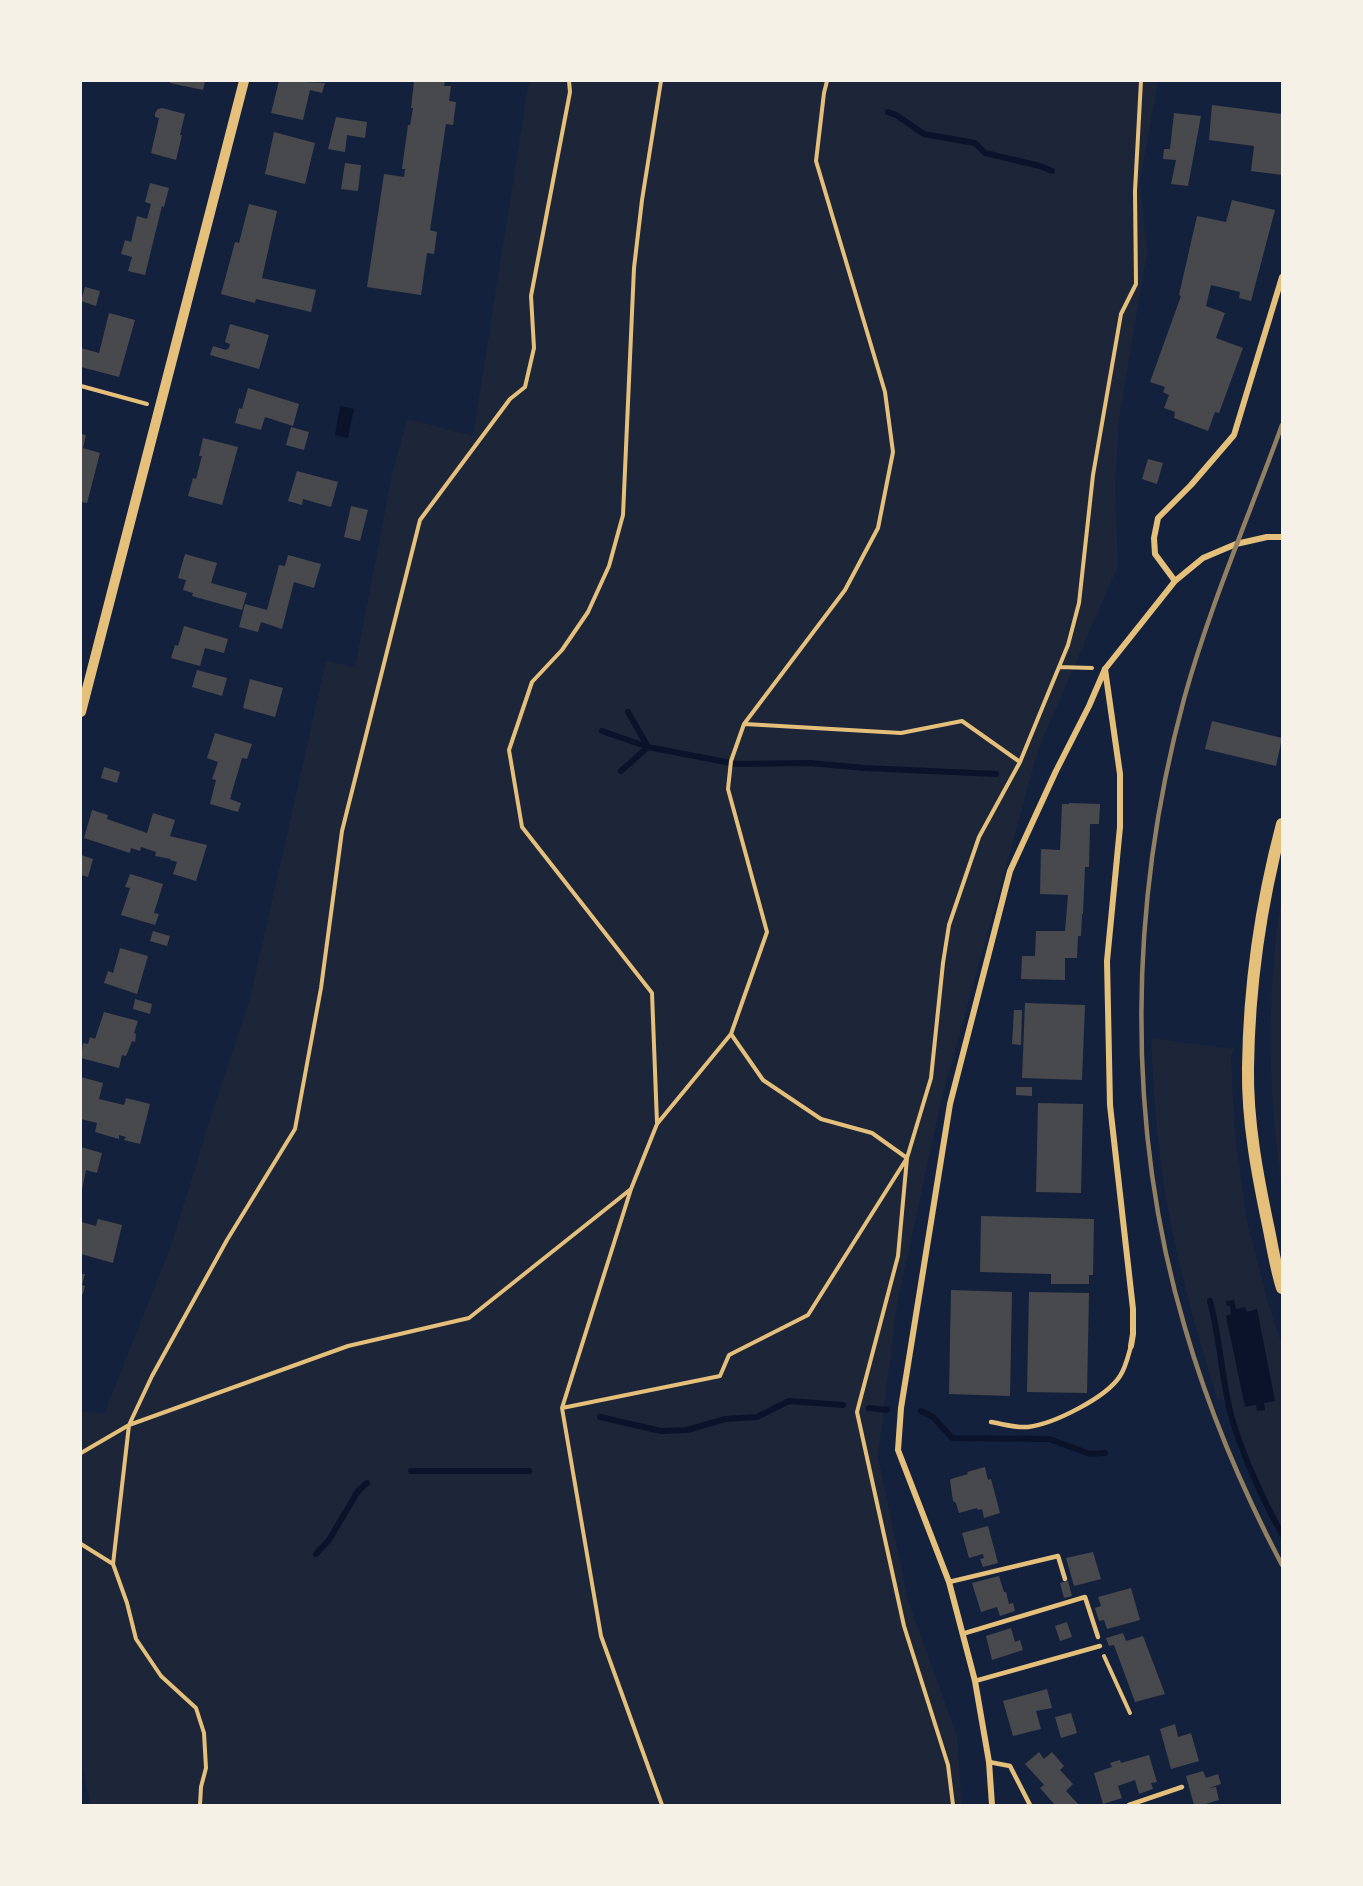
<!DOCTYPE html>
<style>
body{margin:0}
#map{position:relative;width:1363px;height:1886px;overflow:hidden;background:#14213d;font-family:Lato,sans-serif}
canvas{display:block}
.frame{position:absolute;inset:0;border:82px solid #f6f1e7;pointer-events:none}
</style>
<div id="map">
<canvas width="1363" height="1886"></canvas>
<div class="frame"></div>
</div>
<script>
const context = document.querySelector('canvas').getContext('2d');
context.lineJoin = 'round';
function fillPath(path, color) {
  context.fillStyle = color;
  context.fill(path, 'evenodd');
}
function strokePath(path, color, width, dash) {
  context.strokeStyle = color;
  context.lineWidth = width;
  context.lineCap = dash ? 'butt' : 'round';
  context.setLineDash(dash || []);
  context.stroke(path);
}
const green = new Path2D(`
 M 529,81 L 1158,81 L 1140,181 L 1147,253 L 1119,418 L 1115,489 L 1118,566 L 1039,747 L 941,1101 L 897,1305 L 878,1457 L 908,1600 L 957,1736 L 962,1805 L 90,1805 L 81,1755 L 81,1411 L 104,1414 L 171,1246 L 208,1126 L 249,1003 L 326,661 L 355,667 L 392,475 L 407,419 L 473,436 Z
 M 1282,901 L 1282,1189 C 1271,1113 1267,1037 1274,960 C 1276,941 1277,920 1282,901 Z
 M 1151,1038 L 1234,1049 L 1231,1057 L 1235,1137 L 1247,1221 L 1267,1299 L 1282,1345 L 1282,1534 C 1259,1493 1243,1448 1228,1403 L 1217,1398 C 1200,1342 1183,1286 1172,1229 C 1159,1167 1154,1102 1151,1038 Z`);
const water = new Path2D(`
 M 340,406 L 354,409 L 348,438 L 335,435 Z
 M 1234,1300 L 1236,1309 L 1245,1307 L 1247,1312 L 1257,1309 L 1275,1401 L 1264,1403 L 1265,1410 L 1257,1411 L 1256,1405 L 1245,1407 L 1226,1316 L 1231,1314 L 1230,1306 L 1227,1306 L 1226,1301 Z`);
const stream = new Path2D(`
 M 888,112 L 896,115 L 924,134 L 975,143 L 985,153 L 1040,166 L 1052,171
 M 602,731 L 648,747 L 736,764 L 810,763 L 865,768 L 996,774
 M 621,771 L 648,747 L 628,712
 M 1210,1301 C 1219,1335 1221,1368 1228,1402 C 1236,1441 1262,1499 1282,1534
 M 869,1408 L 887,1410
 M 921,1411 L 933,1417 L 952,1438 L 1049,1439 L 1090,1454 L 1105,1453
 M 600,1417 L 661,1431 L 687,1430 L 725,1419 L 757,1417 L 789,1401 L 843,1405
 M 411,1471 L 529,1471
 M 316,1554 L 329,1540 L 358,1491 L 367,1483`);
const building = new Path2D(`
 M 170,81 L 205,81 L 203,90 L 170,83 Z
 M 279,81 L 325,83 L 322,93 L 310,90 L 303,120 L 271,113 Z
 M 414,81 L 445,81 L 444,86 L 451,86 L 449,101 L 456,102 L 453,125 L 446,124 L 430,230 L 437,232 L 434,254 L 427,253 L 421,295 L 367,287 L 384,174 L 404,177 L 405,169 L 402,169 L 408,125 L 410,125 L 413,108 L 411,108 Z
 M 1212,105 L 1282,114 L 1282,175 L 1251,171 L 1254,146 L 1209,140 Z
 M 162,108 L 185,114 L 180,135 L 182,135 L 176,160 L 151,153 L 159,118 L 155,117 L 155,113 L 158,109 Z
 M 1174,113 L 1201,116 L 1188,186 L 1171,184 L 1176,160 L 1163,159 L 1164,149 L 1170,149 Z
 M 336,117 L 367,122 L 365,138 L 347,135 L 345,152 L 328,149 Z
 M 274,132 L 315,143 L 305,184 L 265,174 Z
 M 345,163 L 361,165 L 358,191 L 341,189 Z
 M 150,183 L 169,188 L 164,207 L 162,206 L 145,275 L 128,271 L 132,257 L 121,254 L 125,240 L 131,242 L 137,216 L 147,219 L 151,204 L 145,202 Z
 M 1232,200 L 1275,210 L 1251,301 L 1239,298 L 1240,292 L 1211,285 L 1206,306 L 1225,313 L 1216,338 L 1243,348 L 1219,413 L 1215,412 L 1208,431 L 1174,418 L 1175,412 L 1164,408 L 1169,395 L 1163,392 L 1165,387 L 1150,382 L 1181,296 L 1179,295 L 1197,216 L 1226,222 Z
 M 249,204 L 277,211 L 262,278 L 316,290 L 311,312 L 256,299 L 255,303 L 221,294 L 235,242 L 239,243 Z
 M 85,287 L 100,291 L 96,306 L 81,301 Z
 M 109,313 L 135,320 L 119,377 L 81,367 L 81,348 L 99,353 Z
 M 230,324 L 269,335 L 259,369 L 210,355 L 213,346 L 226,350 L 229,348 L 230,344 L 225,342 Z
 M 248,388 L 299,404 L 293,426 L 265,417 L 261,430 L 235,423 L 239,408 L 242,409 Z
 M 291,427 L 309,432 L 304,450 L 286,445 Z
 M 81,434 L 86,435 L 83,448 L 100,453 L 87,503 L 81,502 Z
 M 203,438 L 238,447 L 222,505 L 188,496 L 193,478 L 196,479 L 202,456 L 199,456 Z
 M 1148,459 L 1163,463 L 1157,484 L 1142,479 Z
 M 297,471 L 338,482 L 331,507 L 303,499 L 302,505 L 288,501 Z
 M 351,506 L 368,510 L 360,541 L 344,537 Z
 M 185,554 L 217,563 L 211,583 L 247,593 L 242,610 L 192,596 L 193,593 L 183,590 L 186,580 L 178,578 Z
 M 288,555 L 321,564 L 314,588 L 294,582 L 282,629 L 261,622 L 258,632 L 239,627 L 245,604 L 267,610 L 279,565 L 285,566 Z
 M 184,626 L 228,639 L 224,653 L 205,648 L 200,666 L 171,658 L 175,645 L 178,646 Z
 M 197,670 L 227,678 L 222,696 L 192,687 Z
 M 250,679 L 283,688 L 275,717 L 243,708 Z
 M 1212,721 L 1282,738 L 1276,766 L 1205,749 Z
 M 215,733 L 252,744 L 247,759 L 242,758 L 230,799 L 241,803 L 238,812 L 210,804 L 216,780 L 212,779 L 218,762 L 207,758 Z
 M 104,767 L 120,772 L 117,783 L 101,778 Z
 M 1069,803 L 1100,804 L 1099,824 L 1090,824 L 1089,867 L 1085,867 L 1083,914 L 1082,914 L 1081,936 L 1078,936 L 1077,958 L 1065,958 L 1065,980 L 1021,979 L 1022,956 L 1035,956 L 1036,931 L 1065,931 L 1068,895 L 1040,894 L 1041,849 L 1060,850 L 1062,804 L 1069,804 Z
 M 92,810 L 108,815 L 107,819 L 147,833 L 153,813 L 175,820 L 170,836 L 207,845 L 196,881 L 173,874 L 177,862 L 170,860 L 171,859 L 155,856 L 156,852 L 141,847 L 140,851 L 131,848 L 130,853 L 84,838 Z
 M 81,855 L 93,859 L 88,877 L 81,875 Z
 M 130,874 L 163,884 L 154,913 L 159,914 L 155,925 L 121,915 L 130,888 L 125,887 Z
 M 153,931 L 170,936 L 167,946 L 150,941 Z
 M 120,948 L 148,956 L 137,994 L 104,983 L 108,971 L 113,973 Z
 M 135,999 L 152,1004 L 150,1014 L 133,1009 Z
 M 1025,1003 L 1085,1005 L 1082,1080 L 1022,1078 Z
 M 1014,1010 L 1022,1010 L 1021,1045 L 1012,1044 Z
 M 104,1012 L 138,1021 L 134,1033 L 136,1034 L 135,1042 L 132,1041 L 126,1056 L 122,1055 L 119,1068 L 81,1058 L 83,1043 L 88,1044 L 90,1037 L 95,1039 Z
 M 81,1077 L 103,1083 L 99,1099 L 124,1105 L 126,1098 L 150,1104 L 140,1144 L 124,1140 L 126,1137 L 119,1135 L 119,1139 L 95,1132 L 97,1123 L 81,1119 Z
 M 1016,1087 L 1032,1087 L 1032,1096 L 1016,1095 Z
 M 1038,1103 L 1083,1104 L 1081,1193 L 1036,1192 Z
 M 81,1147 L 102,1153 L 97,1173 L 86,1170 L 82,1190 Z
 M 981,1216 L 1094,1219 L 1093,1275 L 1089,1275 L 1089,1284 L 1051,1284 L 1051,1274 L 980,1272 Z
 M 98,1219 L 122,1225 L 113,1263 L 81,1254 L 81,1222 L 96,1226 Z
 M 81,1274 L 85,1274 L 82,1285 L 85,1286 L 83,1294 L 81,1294 Z
 M 951,1290 L 1012,1292 L 1010,1396 L 949,1394 Z
 M 1029,1292 L 1089,1293 L 1087,1393 L 1027,1392 Z
 M 985,1467 L 988,1480 L 991,1479 L 1000,1513 L 984,1518 L 982,1509 L 978,1510 L 977,1508 L 959,1513 L 956,1503 L 953,1501 L 950,1481 L 951,1479 L 968,1474 L 967,1472 Z
 M 988,1526 L 998,1563 L 983,1567 L 980,1559 L 984,1558 L 983,1554 L 969,1558 L 962,1533 Z
 M 1093,1552 L 1101,1579 L 1074,1586 L 1066,1558 Z
 M 999,1576 L 1004,1592 L 1006,1592 L 1009,1604 L 1013,1603 L 1015,1611 L 1000,1616 L 997,1607 L 981,1612 L 972,1583 Z
 M 1068,1581 L 1072,1596 L 1064,1598 L 1060,1583 Z
 M 1131,1588 L 1140,1620 L 1107,1629 L 1104,1620 L 1099,1621 L 1095,1608 L 1101,1606 L 1098,1597 Z
 M 1067,1622 L 1072,1637 L 1060,1641 L 1055,1626 Z
 M 1011,1628 L 1015,1642 L 1020,1640 L 1023,1650 L 992,1660 L 986,1636 Z
 M 1123,1633 L 1126,1641 L 1143,1636 L 1165,1694 L 1135,1702 L 1114,1645 L 1109,1646 L 1106,1638 Z
 M 1047,1689 L 1052,1708 L 1036,1711 L 1041,1729 L 1013,1736 L 1003,1701 Z
 M 1071,1713 L 1077,1733 L 1061,1738 L 1055,1717 Z
 M 1175,1724 L 1178,1737 L 1191,1733 L 1199,1761 L 1171,1769 L 1160,1729 Z
 M 1039,1752 L 1044,1759 L 1052,1752 L 1064,1766 L 1060,1770 L 1073,1784 L 1066,1791 L 1079,1805 L 1055,1805 L 1040,1788 L 1044,1785 L 1025,1764 Z
 M 1149,1755 L 1157,1782 L 1151,1783 L 1153,1789 L 1139,1794 L 1135,1780 L 1118,1786 L 1122,1798 L 1103,1804 L 1094,1773 L 1112,1767 L 1110,1763 L 1120,1760 L 1121,1763 Z
 M 1203,1771 L 1206,1778 L 1218,1774 L 1221,1784 L 1209,1788 L 1216,1787 L 1219,1800 L 1202,1805 L 1194,1805 L 1186,1776 Z`);
const path = new Path2D(`
 M 81,386 L 147,404
 M 1059,667 L 1092,668
 M 745,724 L 901,733 L 962,721 L 1020,762
 M 657,1123 L 652,993 L 522,827 L 509,750 L 532,682 L 562,650 L 588,612 L 609,566 L 623,515 L 634,268 L 642,200 L 661,81
 M 562,1408 L 720,1376 L 729,1355 L 808,1315 L 907,1158 L 872,1133 L 821,1119 L 763,1080 L 731,1034
 M 81,1453 L 129,1425 L 348,1346 L 469,1318 L 631,1189
 M 81,1544 L 113,1564
 M 1104,1656 L 1130,1713
 M 200,1805 L 201,1787 L 206,1768 L 204,1733 L 196,1708 L 161,1676 L 136,1639 L 127,1603 L 113,1564 L 129,1425 L 152,1376 L 227,1240 L 295,1129 L 321,988 L 342,831 L 420,520 L 510,399 L 525,387 L 534,348 L 531,296 L 570,92 L 569,81
 M 662,1805 L 601,1636 L 562,1408 L 631,1189 L 657,1124 L 731,1034 L 767,932 L 728,789 L 731,761 L 744,724 L 845,590 L 878,528 L 893,452 L 885,392 L 816,161 L 824,93 L 827,81
 M 953,1805 L 948,1765 L 904,1626 L 857,1412 L 898,1256 L 907,1158 L 931,1078 L 943,963 L 949,925 L 979,837 L 1020,762 L 1068,645 L 1079,603 L 1093,475 L 1121,314 L 1136,284 L 1135,191 L 1141,81`);
const service = new Path2D(`
 M 991,1422 C 1003,1424 1015,1428 1028,1427 C 1053,1424 1106,1398 1120,1376 C 1126,1367 1128,1356 1131,1346
 M 949,1582 L 1058,1556 L 1065,1579
 M 962,1634 L 1085,1597 L 1098,1637
 M 975,1681 L 1100,1646
 M 989,1762 L 1010,1766 L 1030,1805
 M 1129,1805 L 1182,1787`);
const minor = new Path2D(`
 M 1175,581 L 1155,554 L 1154,538 L 1158,518 L 1191,485 L 1234,435 L 1282,277
 M 1105,669 L 1120,774 L 1120,827 L 1107,961 L 1110,1105 L 1133,1309 L 1133,1334 L 1131,1346
 M 992,1805 L 989,1762 L 975,1681 L 949,1582 L 898,1450 L 901,1408 L 950,1104 L 1010,871 L 1056,771 L 1089,706 L 1105,669 L 1175,581 L 1203,558 L 1236,544 L 1267,537 L 1282,537`);
const tertiary = new Path2D(`
 M 81,712 L 244,81`);
const secondary = new Path2D(`
 M 1282,824 C 1261,903 1249,986 1248,1068 C 1247,1122 1258,1178 1269,1230 C 1273,1250 1276,1269 1282,1288`);
const rail = new Path2D(`
 M 1282,425 C 1249,516 1210,605 1184,699 C 1129,903 1125,1125 1185,1328 C 1209,1411 1242,1489 1282,1565`);
fillPath(green, '#1d2539');
fillPath(water, '#0b132b');
strokePath(stream, '#0b132b', 6);
fillPath(building, '#48494c');
strokePath(path, '#e5c07b', 4);
strokePath(service, '#e5c07b', 4.5);
strokePath(minor, '#e5c07b', 6);
strokePath(tertiary, '#e5c07b', 10);
strokePath(secondary, '#e5c07b', 12);
strokePath(rail, '#918062', 4.5);
</script>
